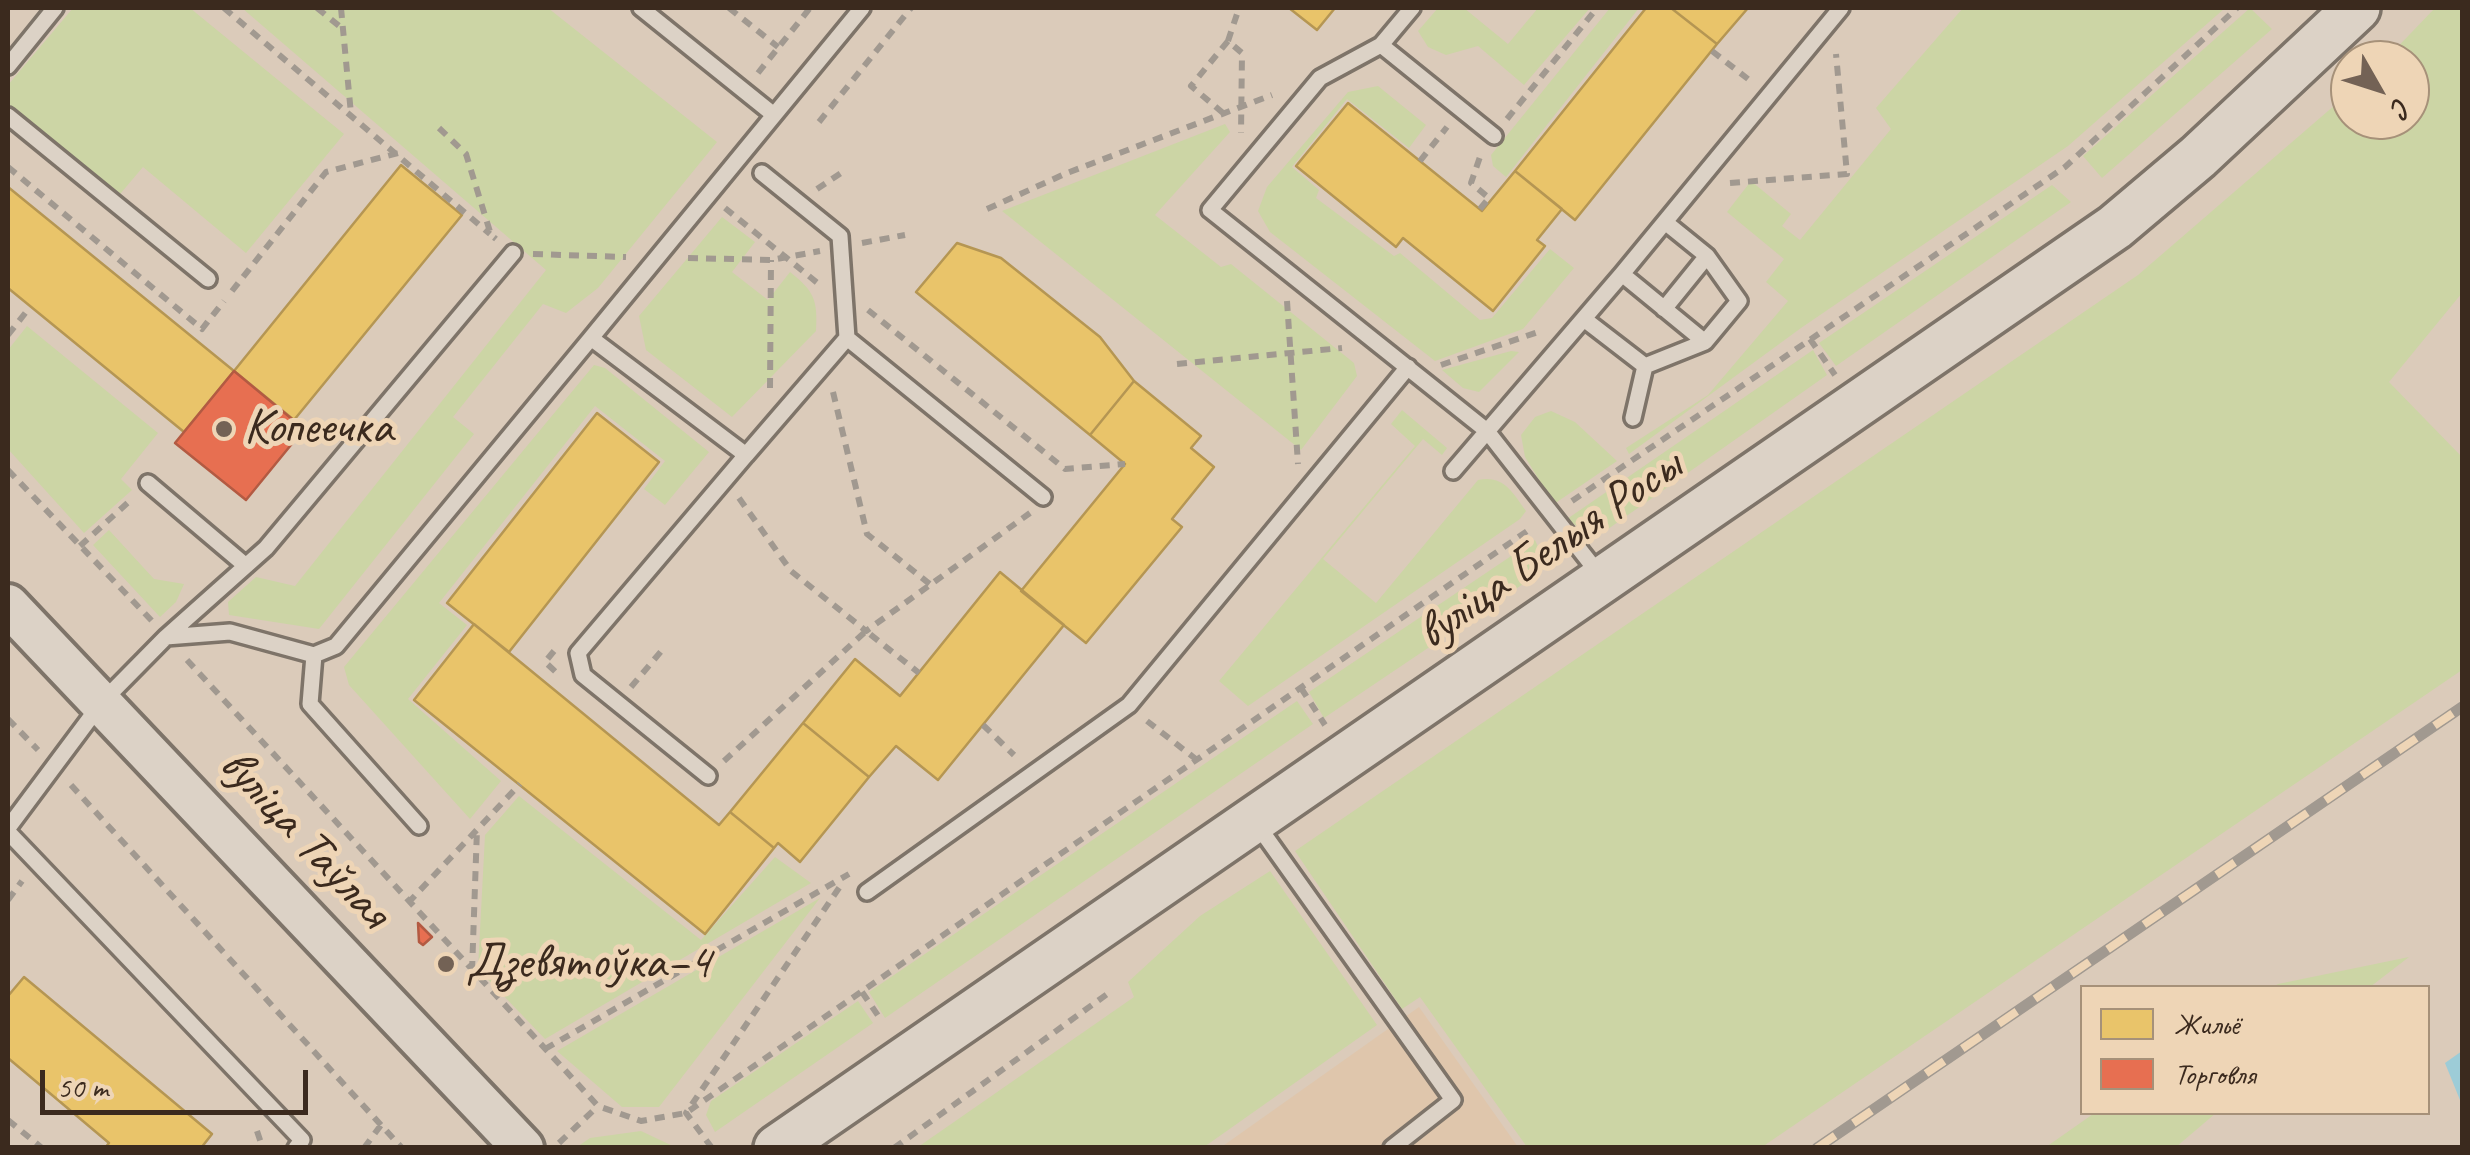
<!DOCTYPE html>
<meta charset="utf-8">
<style>
body{margin:0}
#map{position:relative;width:2470px;height:1155px;overflow:hidden;background:#dbcbba;font-family:Caveat,sans-serif}
canvas{display:block}
.frame{position:absolute;inset:0;border:10px solid #3b2a1e;pointer-events:none}
.legend{position:absolute;left:2080px;top:985px;width:350px;height:130px;box-sizing:border-box;background:#eed5b6;border:2px solid #a69179;margin:0;padding:12px 18px;list-style:none;font-size:30px;color:#3b2a1e}
.legend li{display:flex;align-items:center;gap:20px;height:50px}
.legend b{width:50px;border:2px solid #a69179}
.north{position:absolute;left:2330px;top:40px;width:100px;height:100px;box-sizing:border-box;background:#eed5b6;border:2px solid #a69179;border-radius:50%;rotate:129deg;font-size:28px;font-weight:700;line-height:40px;text-align:center;color:#3b2a1e}
.north::after{content:'';display:block;margin:auto;width:35px;height:45px;background:#736255;clip-path:polygon(50% 0,100% 100%,50% 72%,0 100%)}
.scale{position:absolute;left:40px;top:1070px;width:268px;height:45px;box-sizing:border-box;border:5px solid #3b2a1e;border-top:0;padding-left:12px;font-size:30px;line-height:35px;white-space:nowrap;color:#3b2a1e;-webkit-text-stroke:8px #eed5b6;paint-order:stroke}
</style>
<div id="map">
<canvas width="2470" height="1155"></canvas>
<div class="frame"></div>
<ul class="legend">
<li><b style="height:28px;background:#e9c46a"></b>Жильё</li>
<li><b style="height:28px;background:#e76f51"></b>Торговля</li>
</ul>
<div class="north">С</div>
<div class="scale">50 m</div>
</div>
<script>
const context = document.querySelector('canvas').getContext('2d');
context.lineJoin = 'round';
function fillPath(path, color) {
  context.fillStyle = color;
  context.fill(path, 'evenodd');
}
function strokePath(path, color, width, dash) {
  context.strokeStyle = color;
  context.lineWidth = width;
  context.lineCap = dash ? 'butt' : 'round';
  context.setLineDash(dash || []);
  context.stroke(path);
}
function drawText(font, color, halo, rows, align = 'center') {
  context.font = font + ' Caveat,sans-serif';
  context.lineWidth = 10;
  context.setLineDash([]);
  context.textBaseline = 'middle';
  context.strokeStyle = halo;
  context.fillStyle = color;
  for (const [text, x, y, turn = 0] of rows) {
    context.save();
    context.translate(x, y);
    context.rotate((+turn || 0) * Math.PI / 180);
    context.textAlign = isNaN(turn) ? turn : align;
    if (halo) context.strokeText(text, 0, 0);
    context.fillText(text, 0, 0);
    context.restore();
  }
}
const built = new Path2D(`
 M 1419,1007 L 1518,1147 L 1220,1148 Z`);
const green = new Path2D(`
 M 73,8 L 190,8 L 344,134 L 246,253 L 143,167 L 115,200 L 8,111 L 8,85 Z
 M 242,8 L 548,8 L 717,142 L 598,288 L 566,313 L 543,304 L 453,417 L 474,434 L 319,629 L 229,615 L 228,602 L 256,577 L 295,586 L 546,270 Z
 M 1438,8 L 1464,8 L 1508,44 L 1538,8 L 1590,8 L 1524,85 L 1478,46 L 1446,55 L 1428,47 L 1418,31 Z
 M 1610,8 L 1639,8 L 1506,177 L 1493,166 L 1491,155 Z
 M 1963,8 L 2225,8 L 2068,146 L 1801,328 L 1629,454 L 1626,448 L 1708,395 L 1788,301 L 1766,282 L 1784,259 L 1727,212 L 1751,181 L 1791,214 L 1782,226 L 1800,240 L 1891,129 L 1876,108 Z
 M 2250,8 L 2272,29 L 2102,178 L 2083,156 Z
 M 2435,8 L 2462,8 L 2462,293 L 2389,382 L 2462,457 L 2462,670 L 1762,1147 L 1527,1147 L 1420,997 L 1402,1009 L 1295,851 L 2138,275 L 2350,92 L 2350,120 L 2410,120 L 2410,60 L 2385,60 Z
 M 1378,86 L 1426,125 L 1409,148 L 1347,99 L 1292,167 L 1319,190 L 1316,198 L 1394,256 L 1400,253 L 1480,320 L 1492,318 L 1550,249 L 1574,268 L 1523,329 L 1435,361 L 1270,232 L 1258,211 L 1267,187 L 1348,92 Z
 M 1225,124 L 1230,132 L 1155,215 L 1221,267 L 1231,264 L 1354,363 L 1357,376 L 1301,450 L 1002,211 Z
 M 2052,185 L 2071,202 L 1836,366 L 1819,343 Z
 M 722,217 L 755,242 L 732,272 L 768,300 L 790,272 C 814,291 818,300 816,331 L 732,417 L 646,350 L 639,316 Z
 M 27,326 L 158,433 L 121,479 L 132,490 L 84,533 L 8,449 L 8,350 Z
 M 1813,350 L 1827,375 L 1608,529 L 1582,530 L 1567,519 Z
 M 1511,351 L 1519,352 L 1479,392 L 1463,388 L 1442,370 Z
 M 594,365 L 605,368 L 709,452 L 665,505 L 644,489 L 665,461 L 595,406 L 439,603 L 467,625 L 408,699 L 501,781 L 470,819 L 349,685 L 344,667 Z
 M 1402,410 L 1447,448 L 1442,455 L 1423,439 L 1323,559 L 1376,603 L 1478,480 C 1504,475 1512,492 1526,511 L 1520,519 L 1248,706 L 1219,681 L 1415,446 L 1391,424 Z
 M 1551,411 L 1575,422 L 1617,461 L 1554,504 L 1525,457 L 1521,435 L 1535,417 Z
 M 109,530 L 154,579 L 184,584 L 176,602 L 160,617 L 93,545 Z
 M 1535,540 L 1546,564 L 1541,572 L 1324,718 L 1309,692 Z
 M 1297,701 L 1313,724 L 885,1018 L 869,992 Z
 M 519,796 L 701,940 L 775,857 L 811,883 L 545,1039 L 478,969 L 485,835 Z
 M 1270,871 L 1377,1025 L 1204,1147 L 918,1147 L 1134,997 L 1128,982 L 1200,916 Z
 M 820,898 L 659,1107 L 622,1107 L 557,1051 Z
 M 2409,957 L 2370,987 L 2273,987 L 2278,984 Z
 M 858,1001 L 873,1023 L 715,1132 L 706,1115 L 711,1101 Z
 M 2096,1112 L 2216,1112 L 2216,1113 L 2176,1147 L 2046,1147 Z
 M 641,1131 L 675,1147 L 577,1147 L 590,1138 Z`);
const water = new Path2D(`
 M 2462,1051 L 2462,1105 L 2445,1063 Z`);
const homes = new Path2D(`
 M 1289,8 L 1335,8 L 1317,30 Z
 M 1646,8 L 1671,8 L 1717,44 L 1575,220 L 1515,171 Z
 M 1671,8 L 1748,8 L 1717,44 Z
 M 1348,103 L 1482,211 L 1515,171 L 1562,209 L 1537,240 L 1545,246 L 1493,311 L 1403,238 L 1396,247 L 1296,166 Z
 M 401,165 L 462,215 L 294,420 L 234,371 Z
 M 8,187 L 234,371 L 184,432 L 8,288 Z
 M 957,243 L 1001,258 L 1100,337 L 1134,381 L 1090,435 L 916,292 Z
 M 1134,381 L 1201,436 L 1191,448 L 1214,467 L 1172,519 L 1182,527 L 1086,643 L 1021,591 L 1125,464 L 1090,435 Z
 M 597,413 L 659,462 L 509,652 L 447,603 Z
 M 1000,572 L 1064,625 L 938,780 L 896,746 L 869,777 L 803,723 L 855,659 L 900,696 Z
 M 474,624 L 719,825 L 730,812 L 774,848 L 705,934 L 414,700 Z
 M 803,723 L 869,777 L 800,862 L 778,843 L 774,848 L 730,812 Z
 M 24,977 L 212,1134 L 201,1148 L 105,1148 L 109,1143 L 8,1058 L 8,996 Z`);
const shops = new Path2D(`
 M 234,371 L 304,429 L 246,500 L 175,443 Z
 M 418,923 L 432,937 L 423,945 L 419,942 Z`);
const path = new Path2D(`
 M 224,8 L 490,234
 M 317,8 L 343,29
 M 341,8 L 351,114
 M 729,8 L 778,47
 M 1228,41 L 1239,8
 M 1712,51 L 1748,79
 M 758,73 L 810,8
 M 1223,113 L 1191,86 L 1228,41 L 1242,53 L 1241,133
 M 1507,119 L 1597,8
 M 819,122 L 911,8
 M 439,128 L 466,154 L 491,235 L 496,239
 M 1420,161 L 1447,127
 M 8,167 L 202,329 L 224,301
 M 1730,183 L 1847,174 L 1836,54
 M 817,189 L 841,173
 M 725,208 L 820,285
 M 987,209 L 1067,173 L 1272,95
 M 1480,209 L 1489,198 L 1471,183 L 1481,154
 M 862,243 L 905,235
 M 533,254 L 626,257
 M 688,258 L 771,260 L 820,251
 M 232,291 L 326,172 L 398,153
 M 1287,301 L 1298,464
 M 868,310 L 1065,469 L 1125,464
 M 8,335 L 30,307
 M 1810,339 L 1835,375
 M 1177,364 L 1342,348
 M 1441,365 L 1538,332
 M 770,388 L 771,260
 M 833,392 L 867,534 L 931,585
 M 8,470 L 152,621
 M 739,498 L 791,571 L 866,631 L 1030,513
 M 1572,501 L 2065,167 L 2237,8
 M 80,546 L 133,498
 M 554,651 L 545,662 L 558,674
 M 187,660 L 598,1106 L 641,1121 L 686,1113 L 1533,527
 M 631,687 L 663,649
 M 1301,688 L 1325,725
 M 8,719 L 38,750
 M 1147,721 L 1197,760
 M 983,725 L 1014,755
 M 724,761 L 866,631 L 919,673
 M 71,785 L 402,1148
 M 8,900 L 22,881
 M 408,903 L 520,784
 M 472,971 L 477,829
 M 862,992 L 881,1020
 M 545,1049 L 849,874
 M 8,1120 L 42,1148
 M 257,1131 L 261,1143 L 257,1148
 M 559,1143 L 598,1106
 M 364,1148 L 381,1125
 M 712,1148 L 686,1113 L 841,885
 M 894,1148 L 1110,992`);
const service = new Path2D(`
 M 641,8 L 774,115
 M 1412,8 L 1381,45 L 1320,78 L 1210,210 L 1487,431 L 1602,578
 M 1381,45 L 1494,136
 M 8,66 L 55,8
 M 8,116 L 208,279
 M 762,173 L 840,236 L 847,338
 M 1622,274 L 1705,342 L 1739,301 L 1707,256 L 1665,222
 M 1664,309 L 1707,256
 M 1584,319 L 1645,366 L 1705,342
 M 591,338 L 862,8
 M 1633,418 L 1645,366
 M 1453,471 L 1622,274 L 1841,8
 M 148,483 L 246,566
 M 166,637 L 230,632 L 314,655 L 336,646 L 591,338 L 746,455 L 847,338 L 1043,497
 M 314,655 L 310,704 L 419,826
 M 708,776 L 583,675 L 578,653 L 746,455
 M 1256,823 L 1453,1100 L 1392,1148
 M 8,828 L 102,702 L 166,637 L 266,548 L 513,253
 M 8,832 L 302,1140 L 296,1148
 M 867,892 L 1129,705 L 1408,367`);
const tertiary = new Path2D(`
 M 8,605 L 523,1148`);
const secondary = new Path2D(`
 M 777,1148 L 2115,227 L 2198,157 L 2357,8`);
const rail = new Path2D(`
 M 1817,1148 L 2462,707`);
const markers = [
 [224,429,10,"#736255"],
 [446,964,10,"#736255"]
];
const poiNames = [
 ["Копеечка",244,429],
 ["Дзевятоўка–4",466,964]
];
const streetNames = [
 ["вуліца Белыя Росы",1550,550,-35],
 ["вуліца Таўлая",304,839,47]
];
fillPath(built, '#dfc6ac');
fillPath(green, '#ccd5a5');
fillPath(water, '#9dccd7');
fillPath(homes, '#e9c46a');
strokePath(homes, '#b59653', 2.5);
fillPath(shops, '#e76f51');
strokePath(shops, '#b35a42', 2.5);
strokePath(service, '#7e7469', 22);
strokePath(tertiary, '#7e7469', 48);
strokePath(secondary, '#7e7469', 52);
strokePath(path, '#a19990', 6, [10, 8]);
strokePath(service, '#dcd2c6', 15);
strokePath(tertiary, '#dcd2c6', 40);
strokePath(secondary, '#dcd2c6', 45);
strokePath(rail, '#a19990', 11);
strokePath(rail, '#eed5b6', 8, [22]);
for (const [x, y, r, color] of markers) {
  const dot = new Path2D();
  dot.arc(x, y, r, 0, 2 * Math.PI);
  context.fillStyle = color;
  context.fill(dot);
  strokePath(dot, '#eed5b6', 4);
}
drawText('50px', '#3b2a1e', '#eed5b6', poiNames, 'left');
drawText('50px', '#3b2a1e', '#eed5b6', streetNames);
</script>
